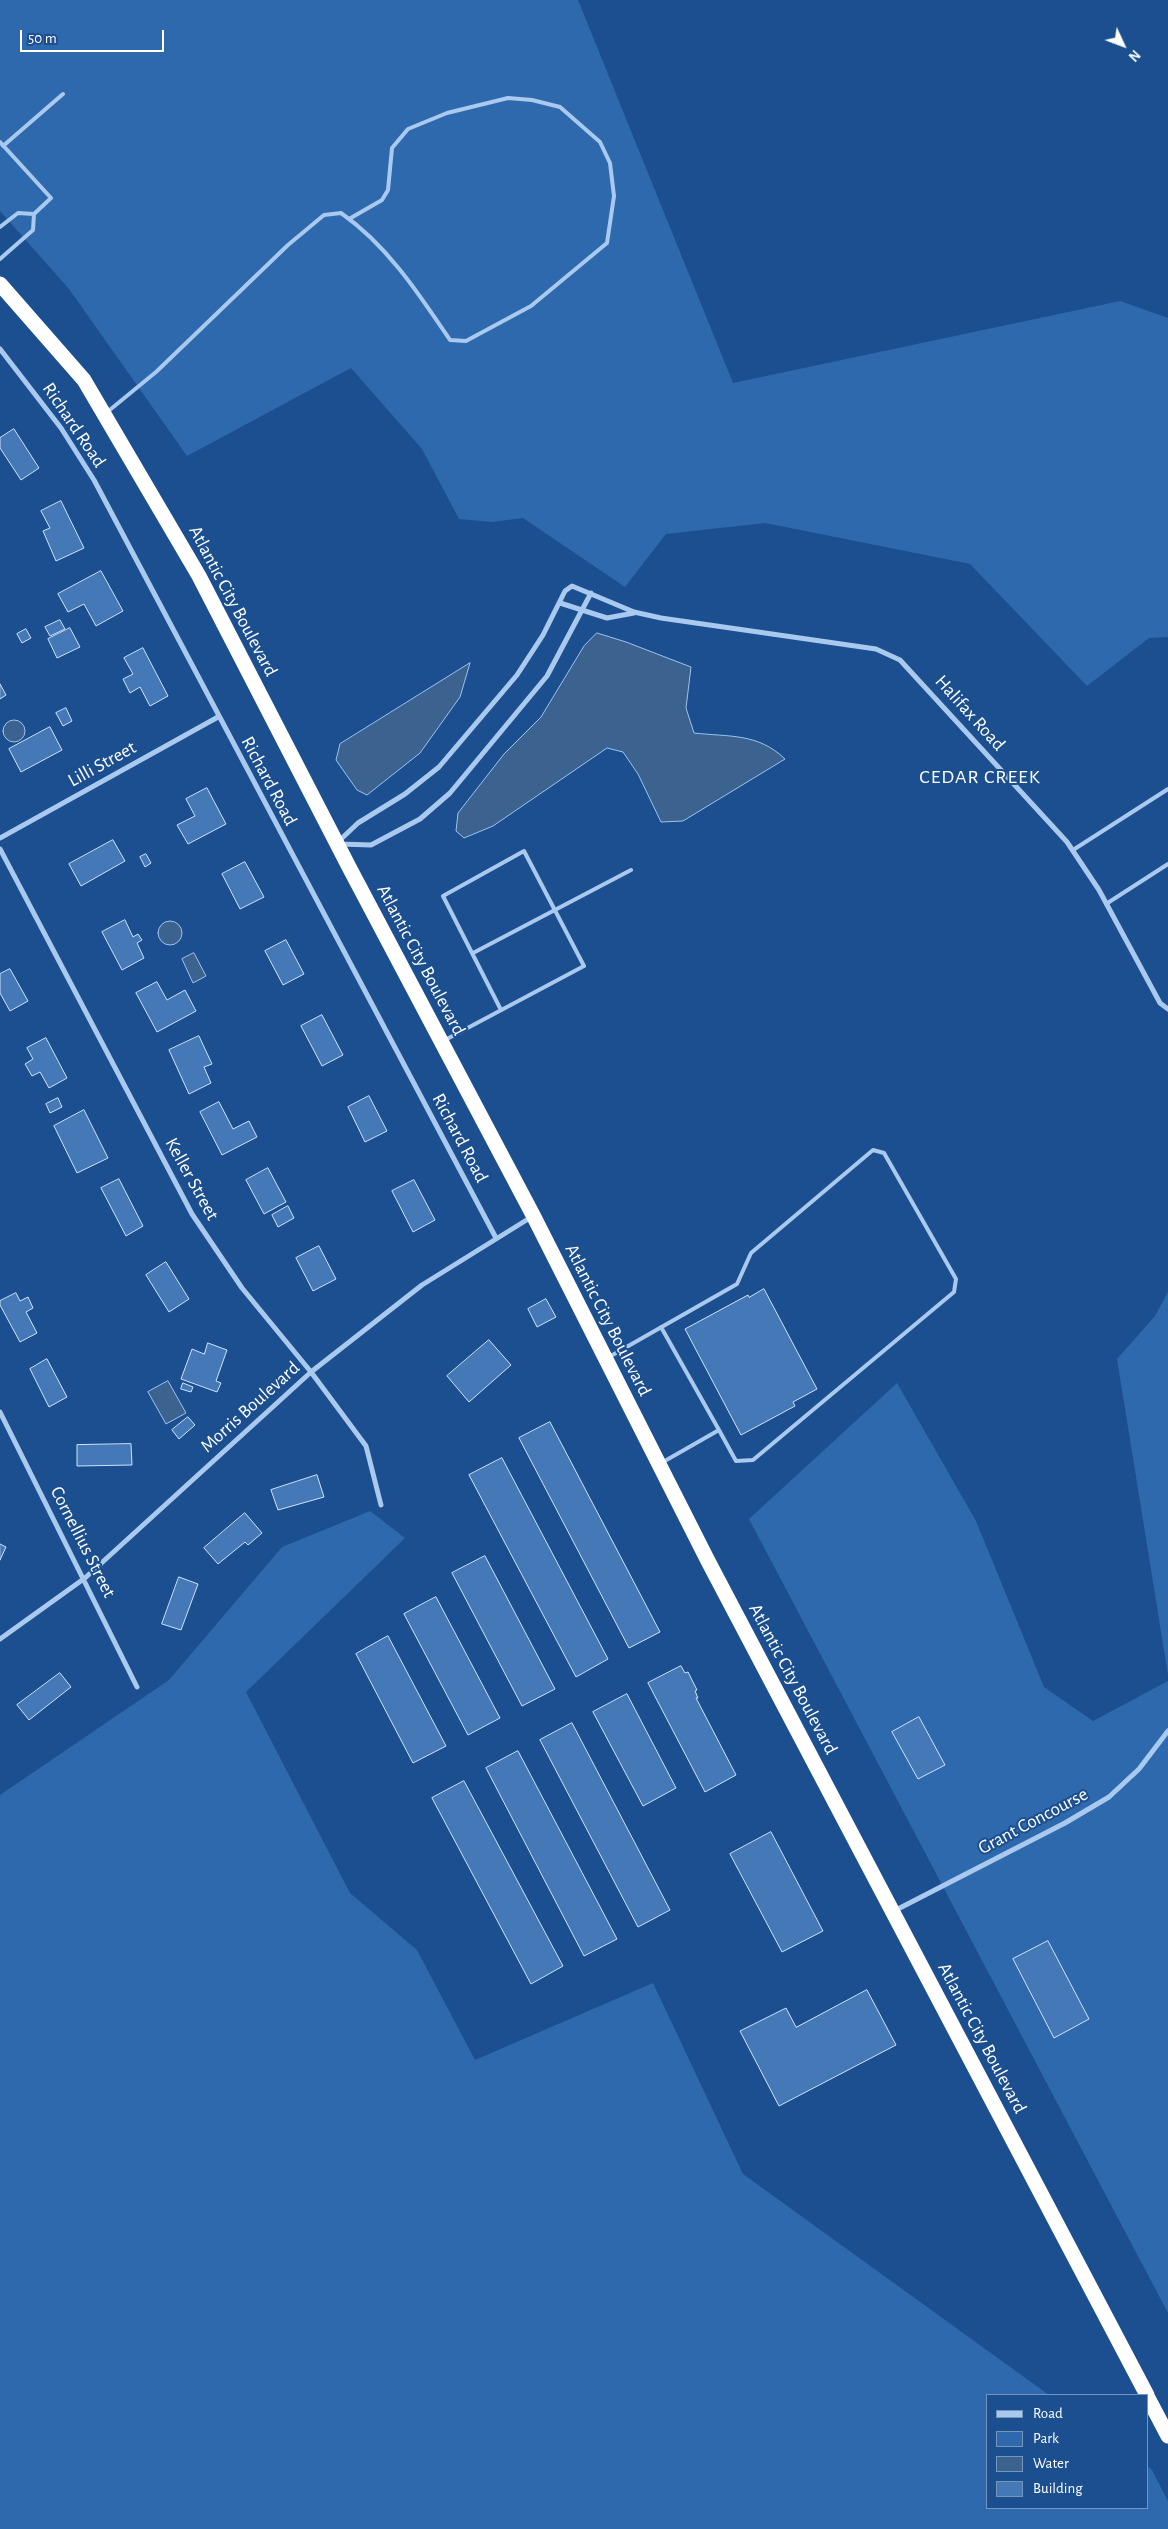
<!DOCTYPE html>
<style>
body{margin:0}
#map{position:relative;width:1168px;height:2529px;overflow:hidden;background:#1b4f8f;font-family:"Alegreya Sans",sans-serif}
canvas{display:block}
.legend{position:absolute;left:986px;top:2394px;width:162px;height:115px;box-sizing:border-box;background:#1b4f8f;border:1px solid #7695bc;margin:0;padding:6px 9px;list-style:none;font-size:15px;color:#fff}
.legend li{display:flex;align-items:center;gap:10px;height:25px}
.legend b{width:25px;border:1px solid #7695bc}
.north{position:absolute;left:1098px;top:20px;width:50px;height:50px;-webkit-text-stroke:4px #1b4f8f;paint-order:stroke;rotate:133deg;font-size:14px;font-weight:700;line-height:20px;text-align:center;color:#fff}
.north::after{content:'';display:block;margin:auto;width:18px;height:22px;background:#fff;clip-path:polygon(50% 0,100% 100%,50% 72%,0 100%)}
.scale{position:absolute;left:20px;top:30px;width:144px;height:22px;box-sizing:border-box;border:2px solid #fff;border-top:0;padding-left:6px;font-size:15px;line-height:18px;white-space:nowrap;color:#fff;-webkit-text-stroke:4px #1b4f8f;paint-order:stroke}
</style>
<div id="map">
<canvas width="1168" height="2529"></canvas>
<ul class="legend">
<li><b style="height:6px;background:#a9c9ee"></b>Road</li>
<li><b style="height:14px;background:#2e69ad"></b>Park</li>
<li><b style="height:14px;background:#3c6290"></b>Water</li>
<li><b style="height:14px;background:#4478b7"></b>Building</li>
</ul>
<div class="north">N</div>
<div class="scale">50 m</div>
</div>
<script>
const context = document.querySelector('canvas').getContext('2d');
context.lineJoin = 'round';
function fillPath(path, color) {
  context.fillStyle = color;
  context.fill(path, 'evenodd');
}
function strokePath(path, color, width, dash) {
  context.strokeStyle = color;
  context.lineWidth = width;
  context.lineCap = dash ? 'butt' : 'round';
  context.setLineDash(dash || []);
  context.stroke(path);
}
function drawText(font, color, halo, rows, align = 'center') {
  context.font = font + ' "Alegreya Sans",sans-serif';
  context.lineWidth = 4;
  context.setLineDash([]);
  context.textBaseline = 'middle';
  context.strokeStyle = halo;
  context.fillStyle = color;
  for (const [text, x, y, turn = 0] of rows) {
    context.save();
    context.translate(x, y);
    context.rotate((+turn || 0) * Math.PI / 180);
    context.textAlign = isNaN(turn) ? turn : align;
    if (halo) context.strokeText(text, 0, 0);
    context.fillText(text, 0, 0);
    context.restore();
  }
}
const green = new Path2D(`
 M 0,0 L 578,0 L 733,383 L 1120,301 L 1168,318 L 1168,637 L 1149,638 L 1087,686 L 970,564 L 765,523 L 666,534 L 625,587 L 523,518 L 492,522 L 459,519 L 422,449 L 351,368 L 187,456 L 69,289 L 0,211 Z
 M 1168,1292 L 1168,1675 L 1117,1359 L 1155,1316 Z
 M 897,1383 L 976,1521 L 1044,1687 L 1093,1721 L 1168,1681 L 1168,2313 L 749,1519 Z
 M 370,1511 L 405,1538 L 246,1692 L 350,1893 L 417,1950 L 475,2060 L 653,1983 L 743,2174 L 1049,2395 L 987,2395 L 987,2508 L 1147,2508 L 1147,2466 L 1152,2470 L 1168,2501 L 1168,2529 L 0,2529 L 0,1795 L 169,1680 L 282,1547 Z`);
const water = new Path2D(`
 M 597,633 L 626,642 L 691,667 L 686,708 L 694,733 C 730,737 758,733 785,759 L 683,821 L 661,822 L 638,774 L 623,752 L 607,748 L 493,826 L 464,838 L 456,831 L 458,813 L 504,754 L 541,717 L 584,646 Z
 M 470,663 L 460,697 L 420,753 L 367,795 L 357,790 L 336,760 L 340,744 Z
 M3 731a11 11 0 1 1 22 0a11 11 0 1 1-22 0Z
 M158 933a12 12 0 1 1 24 0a12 12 0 1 1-24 0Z
 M 194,953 L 206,976 L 193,983 L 182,959 Z
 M 168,1381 L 186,1413 L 166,1424 L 148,1392 Z`);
const building = new Path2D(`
 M 14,429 L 39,468 L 21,480 L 0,448 L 0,438 Z
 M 61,501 L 84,548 L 56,561 L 43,531 L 50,528 L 41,511 Z
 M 101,571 L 123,611 L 96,626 L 84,604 L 68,612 L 58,594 Z
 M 60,620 L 65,629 L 50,636 L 45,627 Z
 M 70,628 L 80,647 L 57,658 L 48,639 Z
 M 26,629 L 31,638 L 22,643 L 17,634 Z
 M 143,648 L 168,696 L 150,706 L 140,687 L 130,693 L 123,679 L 133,674 L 124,658 Z
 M 0,684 L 6,695 L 0,699 Z
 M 66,708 L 72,721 L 63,726 L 56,713 Z
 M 50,727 L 62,750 L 21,772 L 9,749 Z
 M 207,788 L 226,824 L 188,844 L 177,825 L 195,816 L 186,799 Z
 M 113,840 L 125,861 L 81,886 L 69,864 Z
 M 146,854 L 151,863 L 145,867 L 140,857 Z
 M 245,862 L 264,897 L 240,909 L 222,874 Z
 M 125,920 L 133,937 L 138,934 L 142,940 L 137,943 L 144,958 L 122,970 L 102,932 Z
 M 286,940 L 304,974 L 283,985 L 265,951 Z
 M 10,969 L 28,1001 L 10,1011 L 0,993 L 0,974 Z
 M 157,982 L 167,1000 L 185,990 L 196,1011 L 157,1032 L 136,993 Z
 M 322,1015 L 343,1055 L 322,1066 L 301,1026 Z
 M 199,1036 L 212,1064 L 204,1067 L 211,1083 L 189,1094 L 169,1050 Z
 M 46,1038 L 67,1078 L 49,1088 L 40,1072 L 32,1076 L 25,1064 L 33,1059 L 27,1048 Z
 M 369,1096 L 387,1131 L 365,1142 L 348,1107 Z
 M 58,1098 L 62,1107 L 50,1113 L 46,1104 Z
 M 219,1102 L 233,1129 L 249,1121 L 257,1137 L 222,1155 L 200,1112 Z
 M 84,1110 L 108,1158 L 77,1173 L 54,1126 Z
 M 268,1168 L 286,1202 L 264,1214 L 246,1180 Z
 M 119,1179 L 143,1226 L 126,1236 L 101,1188 Z
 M 414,1180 L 435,1220 L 413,1232 L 392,1191 Z
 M 288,1206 L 294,1218 L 278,1227 L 272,1215 Z
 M 319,1246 L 336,1279 L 313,1291 L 296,1258 Z
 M 166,1262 L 189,1299 L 169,1312 L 146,1275 Z
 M 764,1289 L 817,1389 L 793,1402 L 795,1406 L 741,1435 L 685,1329 L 748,1295 L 749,1297 Z
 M 16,1293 L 20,1301 L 28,1297 L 33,1308 L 26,1312 L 37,1333 L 20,1342 L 0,1305 L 0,1301 Z
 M 546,1299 L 556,1317 L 537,1327 L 528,1309 Z
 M 489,1340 L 511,1365 L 469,1402 L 447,1376 Z
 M 208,1343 L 227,1350 L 216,1381 L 221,1383 L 217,1392 L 181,1379 L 192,1349 L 204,1354 Z
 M 47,1359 L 67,1397 L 49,1407 L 30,1369 Z
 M 183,1383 L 193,1387 L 191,1392 L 181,1389 Z
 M 188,1417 L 195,1425 L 179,1439 L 172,1430 Z
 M 550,1422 L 660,1632 L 629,1648 L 519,1438 Z
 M 131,1444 L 132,1465 L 77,1466 L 77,1445 Z
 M 502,1458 L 608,1659 L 576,1677 L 469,1475 Z
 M 317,1475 L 324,1497 L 278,1510 L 271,1490 Z
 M 245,1513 L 262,1533 L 248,1545 L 245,1542 L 218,1564 L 204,1548 Z
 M 0,1544 L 6,1547 L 0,1560 Z
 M 485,1556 L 555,1689 L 522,1706 L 452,1573 Z
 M 179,1577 L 198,1584 L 181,1630 L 162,1624 Z
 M 436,1597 L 500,1718 L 468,1735 L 404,1614 Z
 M 388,1636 L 446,1746 L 413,1763 L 356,1654 Z
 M 681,1666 L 685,1673 L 688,1672 L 697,1690 L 695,1691 L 698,1698 L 696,1698 L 736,1775 L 705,1792 L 648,1683 Z
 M 60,1673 L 71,1687 L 29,1720 L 17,1705 Z
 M 627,1694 L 676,1788 L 643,1806 L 593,1712 Z
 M 919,1717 L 945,1765 L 918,1779 L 892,1732 Z
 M 572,1723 L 670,1910 L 638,1927 L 540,1740 Z
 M 518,1751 L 617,1939 L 584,1956 L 486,1768 Z
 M 464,1781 L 563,1966 L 531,1984 L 432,1798 Z
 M 771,1832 L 823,1931 L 782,1952 L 730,1854 Z
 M 1048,1941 L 1089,2019 L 1054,2038 L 1013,1959 Z
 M 867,1990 L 896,2045 L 779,2106 L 740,2031 L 786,2008 L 796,2027 Z`);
const lane = new Path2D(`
 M 0,142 L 51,198 L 34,214
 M 3,146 L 63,94
 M 0,227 L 18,213 L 34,214 L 33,230 L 0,259
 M 106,413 L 156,372 L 288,245 L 324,215 L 341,213 C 387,245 419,294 450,340 L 466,341 L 531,306 L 607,243 L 614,196 L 610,163 L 600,142 L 560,107 L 532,100 L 508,98 L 447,113 L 408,129 L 392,148 L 388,190 L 382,200 L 349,219
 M 1073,850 L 1168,789
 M 1106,904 L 1168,864
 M 473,953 L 631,870
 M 445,1040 L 584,966 L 524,851 L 443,896 L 501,1010
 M 661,1327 L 719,1430
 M 609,1357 L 737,1284 L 751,1253 L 873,1150 L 884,1153 L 956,1279 L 954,1292 L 753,1460 L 736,1461 L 719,1430 L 663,1462`);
const street = new Path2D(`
 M 0,349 L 61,428 L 94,480 L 496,1238
 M 560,603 L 607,618 L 634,613
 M 0,838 L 218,717
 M 339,841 L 358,823 L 405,794 L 439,767 L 517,675 L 543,635 L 565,591 L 572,586 L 634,612 L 661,618 L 876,649 L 900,660 L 1067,842 L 1099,890 L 1160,1003 L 1168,1009
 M 340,844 L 371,845 L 420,819 L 450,793 L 547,676 L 591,593
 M 0,849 L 192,1214 L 242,1288 L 311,1372 L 366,1446 L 381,1505
 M 0,1412 L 137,1687
 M 0,1639 L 85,1578 L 311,1372 L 422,1285 L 533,1216
 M 894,1911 L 1065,1823 L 1109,1797 L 1139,1769 L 1168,1731`);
const highway = new Path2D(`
 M 0,284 L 84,380 L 199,576 L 349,867 L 533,1215 L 708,1561 L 1147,2395
 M 1147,2396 L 1168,2436`);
const streetNames = [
 ["Richard Road",74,425,56],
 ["Atlantic City Boulevard",233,601,62],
 ["Halifax Road",970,713,48],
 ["Lilli Street",102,764,-29],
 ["Richard Road",269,781,62],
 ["Atlantic City Boulevard",421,960,62],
 ["Richard Road",460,1138,62],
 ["Keller Street",192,1179,61],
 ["Atlantic City Boulevard",608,1320,63],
 ["Morris Boulevard",250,1407,-42],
 ["Cornellius Street",83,1542,63],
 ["Atlantic City Boulevard",793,1679,62],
 ["Grant Concourse",1033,1821,-28],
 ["Atlantic City Boulevard",982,2038,62]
];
const neighbourhoodNames = [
 ["CEDAR CREEK",980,777]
];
fillPath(green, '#2e69ad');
fillPath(water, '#3c6290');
strokePath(water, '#9cc4f0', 1);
fillPath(building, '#4478b7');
strokePath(building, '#cfe3fa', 1);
strokePath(lane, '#a9c9ee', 4);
strokePath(street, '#a9c9ee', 5);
strokePath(highway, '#fff', 15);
drawText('19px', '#fff', '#1b4f8f', streetNames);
context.letterSpacing = '1px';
drawText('20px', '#fff', '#1b4f8f', neighbourhoodNames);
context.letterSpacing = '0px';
</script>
